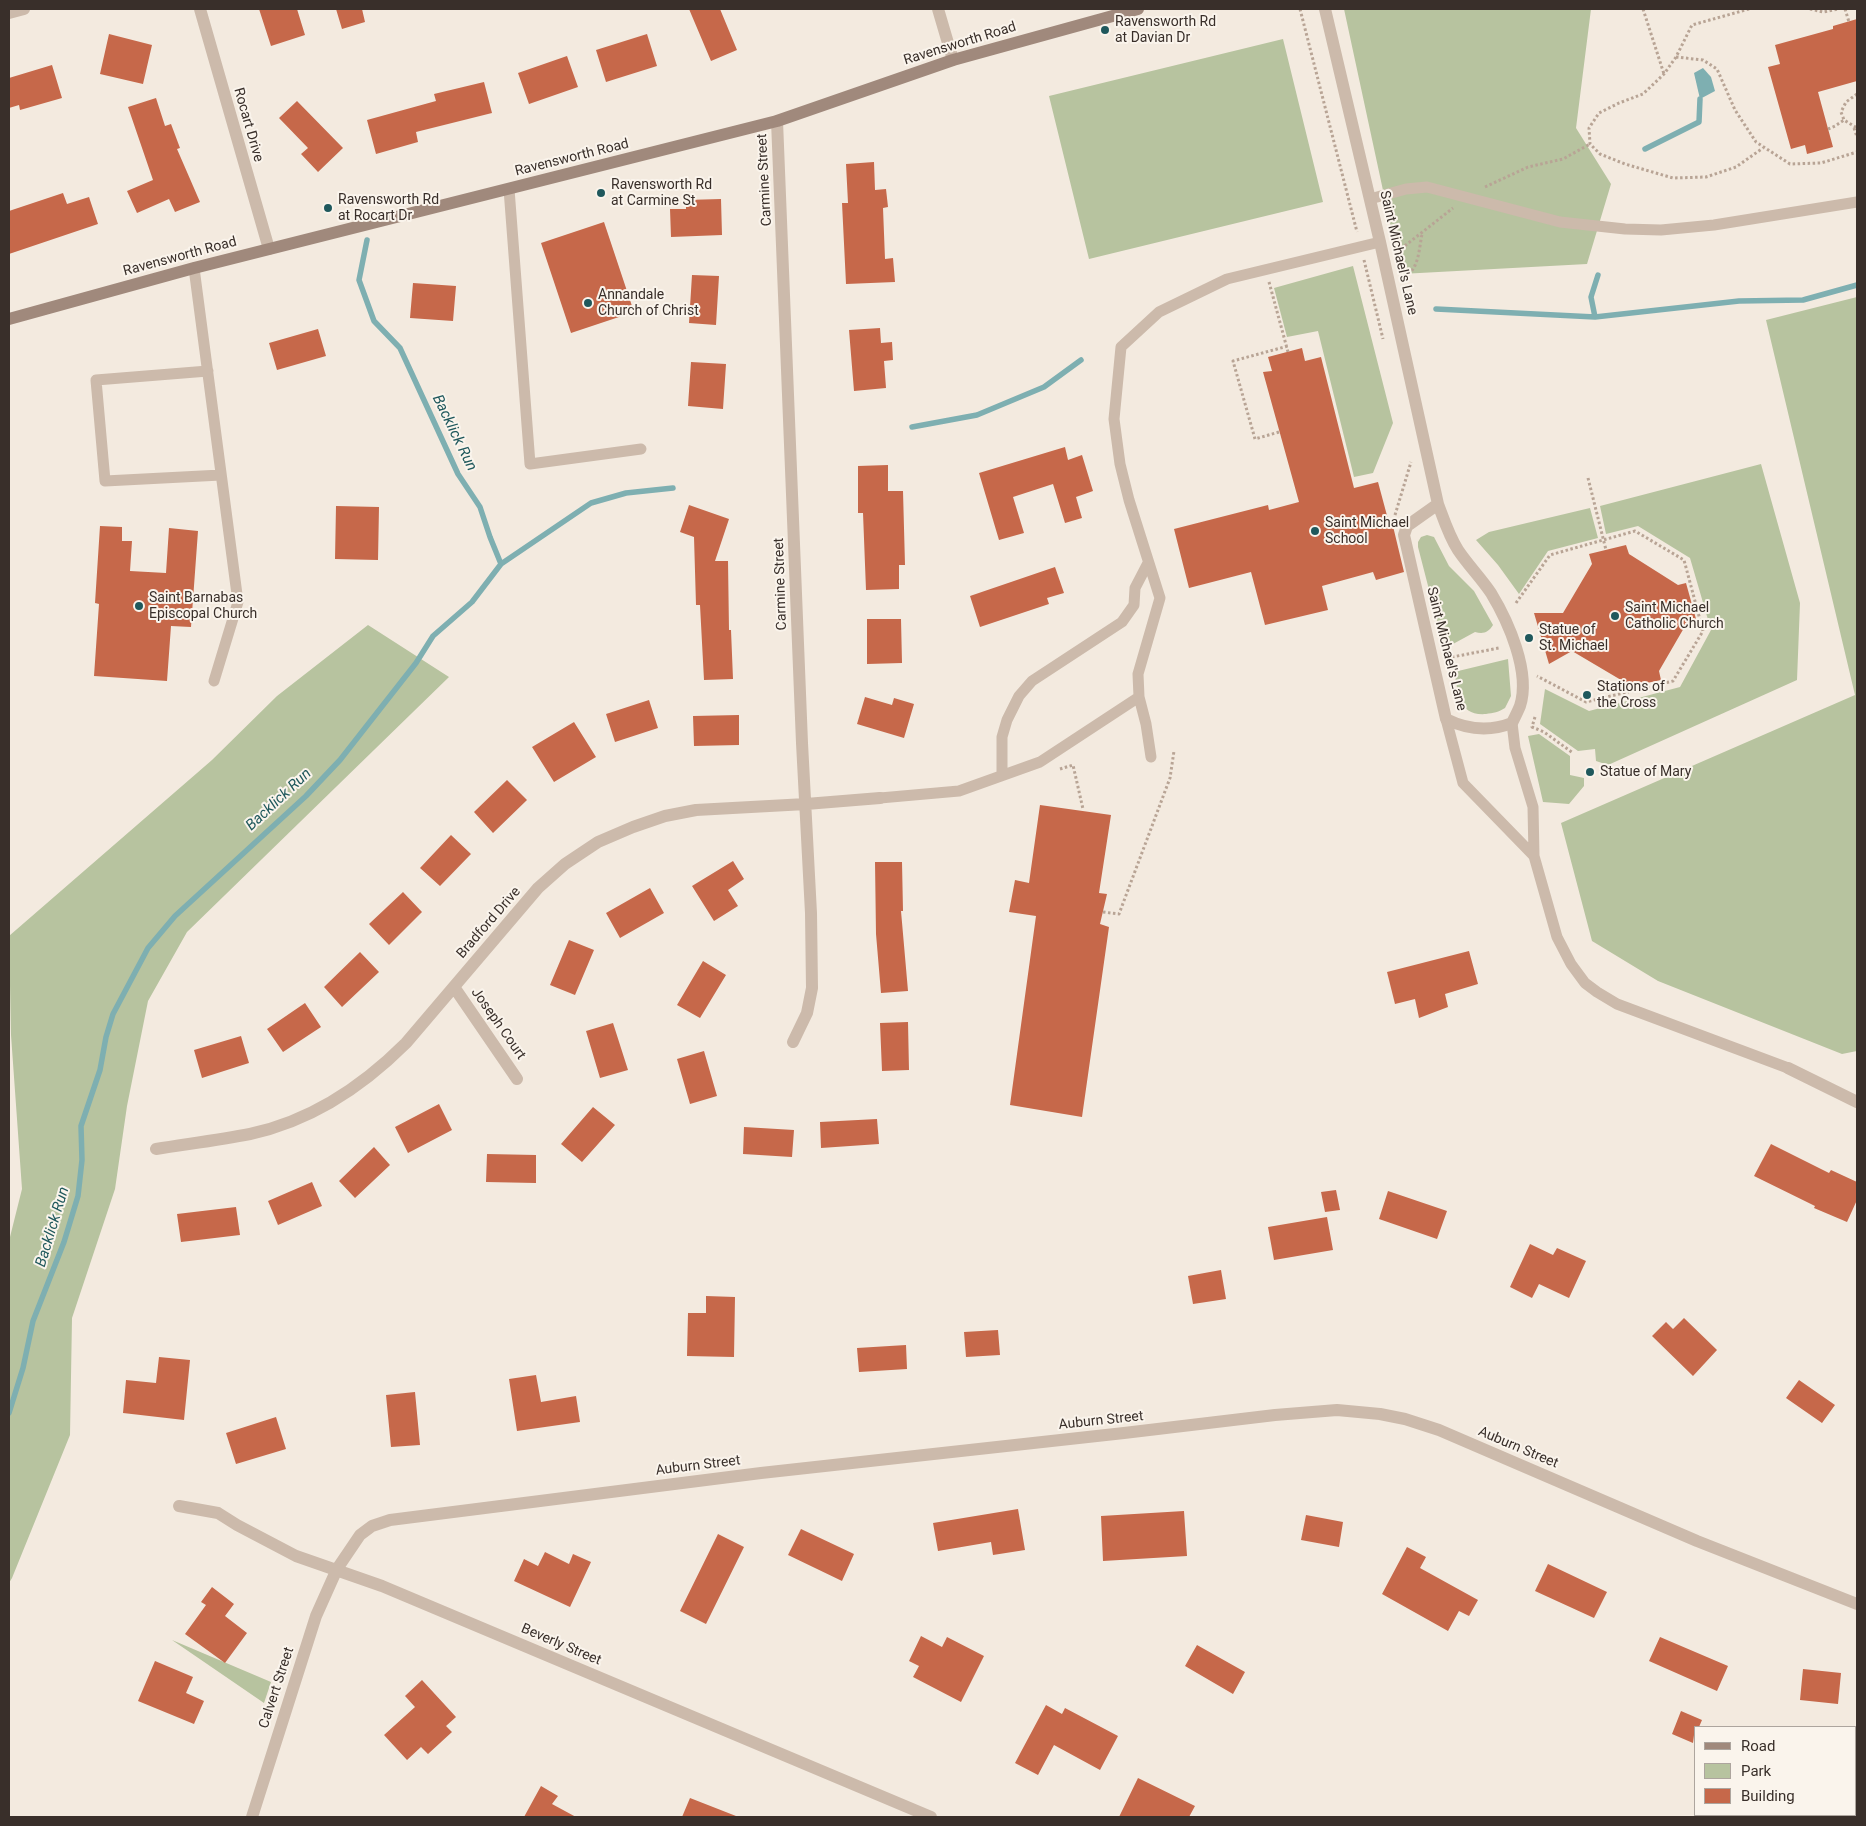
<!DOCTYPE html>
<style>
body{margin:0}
#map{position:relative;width:1866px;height:1826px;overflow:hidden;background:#f3eadf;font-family:Roboto,sans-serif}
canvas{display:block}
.frame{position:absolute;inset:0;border:10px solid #392f2a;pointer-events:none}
.legend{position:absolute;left:1694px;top:1726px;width:162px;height:90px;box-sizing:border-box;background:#faf4ec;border:1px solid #ada59e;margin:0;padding:6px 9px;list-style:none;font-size:15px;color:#392f2a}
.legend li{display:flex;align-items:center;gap:10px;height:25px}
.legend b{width:25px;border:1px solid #ada59e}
</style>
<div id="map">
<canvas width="1866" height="1826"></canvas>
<div class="frame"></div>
<ul class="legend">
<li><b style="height:6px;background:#a0897c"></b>Road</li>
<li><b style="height:14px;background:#b7c39f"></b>Park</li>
<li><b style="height:14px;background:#c6684a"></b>Building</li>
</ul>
</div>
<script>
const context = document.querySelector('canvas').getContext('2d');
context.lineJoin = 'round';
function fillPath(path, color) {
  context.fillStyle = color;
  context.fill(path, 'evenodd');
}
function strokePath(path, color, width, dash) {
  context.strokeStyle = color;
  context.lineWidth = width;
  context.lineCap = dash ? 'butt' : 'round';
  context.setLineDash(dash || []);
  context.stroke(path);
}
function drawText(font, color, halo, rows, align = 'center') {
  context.font = font + ' Roboto,sans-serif';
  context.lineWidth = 4;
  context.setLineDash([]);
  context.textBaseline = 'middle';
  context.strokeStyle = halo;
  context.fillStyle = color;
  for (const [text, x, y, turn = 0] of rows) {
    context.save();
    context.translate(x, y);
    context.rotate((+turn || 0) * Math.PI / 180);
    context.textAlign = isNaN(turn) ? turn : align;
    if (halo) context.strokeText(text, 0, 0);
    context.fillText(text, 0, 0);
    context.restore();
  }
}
const green = new Path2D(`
 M 1344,9 L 1591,9 L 1576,128 L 1611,184 L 1587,264 L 1401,274 Z
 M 1283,39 L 1323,202 L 1089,259 L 1049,96 Z
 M 1353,266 L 1393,423 L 1373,473 L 1354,477 L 1318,331 L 1287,337 L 1274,288 Z
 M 1857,297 L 1857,1051 L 1842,1054 L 1658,981 L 1592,941 L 1561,823 L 1855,695 L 1766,320 Z
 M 1761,464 L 1800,603 L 1797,680 L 1608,765 L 1596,761 L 1595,749 L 1578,751 L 1540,724 L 1545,689 L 1589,711 L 1680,687 L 1711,630 L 1690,558 L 1638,526 L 1606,534 L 1600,506 Z
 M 1590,508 L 1598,538 L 1548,551 L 1519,594 L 1498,565 L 1476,540 L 1489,532 Z
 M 1427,535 L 1434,537 L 1449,566 L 1474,591 L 1493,625 C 1488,633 1483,634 1475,632 L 1453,644 L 1442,640 L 1418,547 L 1418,542 L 1421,537 Z
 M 368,625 L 449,677 L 187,932 L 148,1001 L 127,1106 L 115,1189 L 72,1318 L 70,1435 L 12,1578 L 9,1583 L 9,1241 L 22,1189 L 11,1035 L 9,936 L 212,760 L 277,696 Z
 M 1508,659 L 1511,696 L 1505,708 C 1499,712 1493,713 1486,714 C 1458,716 1459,694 1454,672 Z
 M 1539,734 L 1570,756 L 1570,775 L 1584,778 L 1584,786 L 1569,804 L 1543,802 L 1528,736 Z
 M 172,1640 L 271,1682 L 264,1703 Z`);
const water = new Path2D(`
 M 1703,68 L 1711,77 L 1715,91 L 1700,99 L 1694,73 Z`);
const stream = new Path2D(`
 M 1645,149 L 1699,122 L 1700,99
 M 1436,309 L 1595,317 L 1739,301 L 1803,300 L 1857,285
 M 1595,317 L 1591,297 L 1598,275
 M 912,427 L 977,415 L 1044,387 L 1081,360
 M 501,564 L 591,503 L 626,493 L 673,488
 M 9,1413 L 23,1368 L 33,1321 L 64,1242 L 78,1196 L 82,1160 L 81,1126 L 100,1070 L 106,1037 L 113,1014 L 148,948 L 175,916 L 306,796 L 340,760 L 416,663 L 433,636 L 472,602 L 501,564 L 490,537 L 480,507 L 458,474 L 400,348 L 374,321 L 359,280 L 367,240`);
const building = new Path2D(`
 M 259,9 L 297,9 L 305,35 L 271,46 Z
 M 336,9 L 362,9 L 365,22 L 342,29 Z
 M 689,9 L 720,9 L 737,50 L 711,61 Z
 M 1857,19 L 1857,81 L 1818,92 L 1833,147 L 1807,154 L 1805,145 L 1791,149 L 1768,67 L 1780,64 L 1775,45 L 1833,29 L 1833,26 Z
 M 109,34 L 152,45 L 143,84 L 100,74 Z
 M 647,34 L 657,66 L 606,82 L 596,50 Z
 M 567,56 L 578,87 L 529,104 L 518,73 Z
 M 52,65 L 62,98 L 20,110 L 19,105 L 9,108 L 9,78 Z
 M 484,82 L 492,113 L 416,132 L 418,142 L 376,154 L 367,120 L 436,101 L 434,94 Z
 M 156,98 L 165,126 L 171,124 L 180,148 L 177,149 L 200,202 L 175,212 L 169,199 L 137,213 L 127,191 L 153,180 L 128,107 Z
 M 297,101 L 343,148 L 318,172 L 301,154 L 308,148 L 279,118 Z
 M 874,162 L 875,190 L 886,189 L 888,207 L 883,208 L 885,259 L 893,258 L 895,282 L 846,284 L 842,203 L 848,203 L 846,164 Z
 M 63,193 L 67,204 L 89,197 L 98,224 L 9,254 L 9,211 Z
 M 721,199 L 722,235 L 671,237 L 670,209 L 686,209 L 686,200 Z
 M 604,222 L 634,312 L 571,333 L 541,243 Z
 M 692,275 L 719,276 L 716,325 L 689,323 Z
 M 413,283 L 456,286 L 453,321 L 410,318 Z
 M 880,328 L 881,343 L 892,342 L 893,360 L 884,361 L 886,388 L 854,391 L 849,330 Z
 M 318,329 L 326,356 L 277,370 L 269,343 Z
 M 1302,348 L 1305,361 L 1321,357 L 1354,488 L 1378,482 L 1389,523 L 1392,522 L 1404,572 L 1376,580 L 1373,572 L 1322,586 L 1328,610 L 1265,625 L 1251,572 L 1189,588 L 1174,529 L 1268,505 L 1269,510 L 1299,502 L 1263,372 L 1272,371 L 1268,357 Z
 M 691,362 L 726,364 L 723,409 L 688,406 Z
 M 1065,447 L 1068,460 L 1082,455 L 1093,491 L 1076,497 L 1082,518 L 1065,523 L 1053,484 L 1013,497 L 1024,533 L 999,540 L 979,473 Z
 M 888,465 L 888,491 L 903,491 L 905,565 L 899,565 L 899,589 L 866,590 L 863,513 L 858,513 L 858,466 Z
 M 689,505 L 729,519 L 715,561 L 728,561 L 729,630 L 731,630 L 733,679 L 704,680 L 700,605 L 696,605 L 694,537 L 680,532 Z
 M 336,506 L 379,507 L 378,560 L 335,559 Z
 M 100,526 L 122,527 L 122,541 L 132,541 L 130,571 L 166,573 L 169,528 L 198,531 L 191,627 L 171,626 L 167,681 L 94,676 L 99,604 L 95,603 Z
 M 1626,545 L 1629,554 L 1678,585 L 1686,583 L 1696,619 L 1688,621 L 1659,671 L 1661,680 L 1623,688 L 1621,680 L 1572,651 L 1549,664 L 1534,613 L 1563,613 L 1592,564 L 1589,554 Z
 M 1055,567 L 1064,593 L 1047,598 L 1049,604 L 980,627 L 970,596 Z
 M 867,619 L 901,619 L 902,663 L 867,664 Z
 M 865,697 L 892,705 L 894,698 L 914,704 L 904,738 L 857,724 Z
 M 649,700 L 658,728 L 615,742 L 606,714 Z
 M 739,715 L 739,745 L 694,746 L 693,716 Z
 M 574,722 L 596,757 L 554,782 L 532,747 Z
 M 507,780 L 527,800 L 493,833 L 474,812 Z
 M 1040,805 L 1111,815 L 1099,893 L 1107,894 L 1100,924 L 1109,927 L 1082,1117 L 1010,1105 L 1036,916 L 1009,912 L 1015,880 L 1029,883 Z
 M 451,835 L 471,854 L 440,886 L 420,868 Z
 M 733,861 L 744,879 L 728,890 L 738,906 L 714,921 L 692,886 Z
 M 875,862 L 902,862 L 903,911 L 901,911 L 908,991 L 881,993 L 876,934 Z
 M 650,888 L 664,913 L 620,938 L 606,913 Z
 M 403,892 L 422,912 L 389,945 L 369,924 Z
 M 569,940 L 594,950 L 575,995 L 550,985 Z
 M 1469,951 L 1478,984 L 1445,994 L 1448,1007 L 1419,1018 L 1415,999 L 1395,1004 L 1387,972 Z
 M 360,952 L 379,972 L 342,1007 L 324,987 Z
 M 703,961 L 726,975 L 700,1018 L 677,1005 Z
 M 305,1003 L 321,1027 L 283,1052 L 267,1029 Z
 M 908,1022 L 909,1070 L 882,1071 L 880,1023 Z
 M 613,1023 L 628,1070 L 600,1078 L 586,1031 Z
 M 241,1036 L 249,1063 L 202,1078 L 194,1050 Z
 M 704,1051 L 717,1096 L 690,1104 L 677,1059 Z
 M 439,1104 L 452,1130 L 408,1153 L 395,1127 Z
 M 593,1107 L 615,1125 L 582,1162 L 561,1144 Z
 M 877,1119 L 879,1144 L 821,1148 L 820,1122 Z
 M 744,1127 L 794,1130 L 792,1157 L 743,1154 Z
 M 1771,1144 L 1829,1173 L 1831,1170 L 1857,1182 L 1857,1200 L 1847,1222 L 1814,1208 L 1815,1206 L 1754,1176 Z
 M 374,1147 L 390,1165 L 355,1198 L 339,1181 Z
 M 487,1154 L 536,1155 L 536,1183 L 486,1182 Z
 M 312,1182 L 322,1206 L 278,1225 L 268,1201 Z
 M 1336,1190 L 1340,1210 L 1325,1212 L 1321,1192 Z
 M 1388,1191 L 1447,1211 L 1437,1239 L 1379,1219 Z
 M 236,1207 L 240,1235 L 181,1242 L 177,1214 Z
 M 1327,1217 L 1333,1250 L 1274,1260 L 1268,1227 Z
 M 1530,1244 L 1553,1255 L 1557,1248 L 1586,1261 L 1569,1298 L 1539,1284 L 1532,1298 L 1510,1287 Z
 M 1221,1270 L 1226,1299 L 1193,1304 L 1188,1276 Z
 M 706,1296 L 735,1297 L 734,1357 L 687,1356 L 688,1313 L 706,1313 Z
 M 1684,1318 L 1717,1350 L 1693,1376 L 1652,1336 L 1666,1322 L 1673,1329 Z
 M 998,1330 L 1000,1355 L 966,1357 L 964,1332 Z
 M 906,1345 L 907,1369 L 859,1372 L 857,1348 Z
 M 159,1357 L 190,1360 L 184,1420 L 123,1413 L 126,1380 L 156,1383 Z
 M 536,1375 L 541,1402 L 576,1396 L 580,1422 L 517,1431 L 509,1379 Z
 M 1799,1380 L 1835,1405 L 1822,1423 L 1786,1398 Z
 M 415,1392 L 420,1445 L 391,1447 L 386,1395 Z
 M 276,1417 L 286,1449 L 236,1464 L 226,1433 Z
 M 1018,1509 L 1025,1550 L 993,1555 L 991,1542 L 938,1551 L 933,1523 Z
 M 1184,1511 L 1187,1556 L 1103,1561 L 1101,1516 Z
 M 1306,1515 L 1343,1522 L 1339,1547 L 1301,1540 Z
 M 801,1529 L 854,1554 L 842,1581 L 788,1555 Z
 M 718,1534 L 744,1547 L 706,1624 L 680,1611 Z
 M 1407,1547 L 1426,1557 L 1420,1568 L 1478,1600 L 1469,1616 L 1459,1611 L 1448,1631 L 1382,1594 Z
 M 545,1552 L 569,1564 L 573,1554 L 591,1562 L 570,1607 L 514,1581 L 524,1559 L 538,1566 Z
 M 1548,1564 L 1607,1592 L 1594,1618 L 1535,1591 Z
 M 212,1587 L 234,1604 L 225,1616 L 247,1633 L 225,1663 L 185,1634 L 206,1605 L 201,1602 Z
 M 921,1636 L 942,1647 L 947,1637 L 984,1656 L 961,1702 L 913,1677 L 919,1666 L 909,1661 Z
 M 1660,1637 L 1728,1666 L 1717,1691 L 1649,1661 Z
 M 1197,1645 L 1245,1672 L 1233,1694 L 1185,1666 Z
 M 155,1661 L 193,1677 L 186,1693 L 204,1701 L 194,1724 L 138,1701 Z
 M 1803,1669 L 1841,1673 L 1838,1704 L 1800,1700 Z
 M 422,1680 L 456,1717 L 446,1726 L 452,1732 L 428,1754 L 421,1747 L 407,1760 L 384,1735 L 415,1707 L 405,1696 Z
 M 1046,1705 L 1062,1714 L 1065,1708 L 1118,1736 L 1100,1770 L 1054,1745 L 1038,1775 L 1015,1763 Z
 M 1681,1711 L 1702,1720 L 1699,1727 L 1695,1727 L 1693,1743 L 1672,1734 Z
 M 1138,1778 L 1195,1806 L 1189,1817 L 1119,1817 Z
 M 541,1786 L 558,1796 L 552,1804 L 576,1817 L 524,1817 Z
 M 690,1798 L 736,1816 L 735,1817 L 682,1817 Z`);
const path = new Path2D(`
 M 1300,9 L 1357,232
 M 1643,9 L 1664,74
 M 1749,9 L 1692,25 L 1676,57 L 1664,74 L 1643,94 L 1619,103 L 1599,113 L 1589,128 L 1590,144 L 1600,154 L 1625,164 L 1673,178 L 1706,177 L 1736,167 L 1763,148
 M 1810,9 L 1823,12 L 1838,9
 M 1845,9 L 1849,22
 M 1676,57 L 1703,60 L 1717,69 L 1735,110 L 1756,142 L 1790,164 L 1821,163 L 1857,152
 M 1857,94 L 1846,102 L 1841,112 L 1844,120 L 1857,128
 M 1854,128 L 1857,137
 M 1828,129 L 1835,126 L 1844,120
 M 1485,187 L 1528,167 L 1563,159 L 1590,144
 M 1397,252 L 1453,208
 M 1364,260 L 1383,339
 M 1404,277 C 1419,270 1419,249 1422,234
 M 1269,282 L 1288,352
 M 1279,432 L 1255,439 L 1233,361 L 1288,346
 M 1588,478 L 1606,550
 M 1395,515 L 1411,462
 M 1516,603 L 1550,555 L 1635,531 L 1684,560 L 1703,631 L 1673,681 L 1586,702 L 1537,676
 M 1447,658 L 1499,648
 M 1535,717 L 1532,727 L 1544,732 L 1573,753
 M 1060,769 L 1073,765 L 1083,809
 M 1103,912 L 1119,914 L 1170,778 L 1174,751`);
const lane = new Path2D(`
 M 509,189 L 530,464 L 641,449
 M 1370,199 L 1406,189 L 1427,187 L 1560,222 L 1625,229 L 1661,230 L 1714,225 L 1857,202
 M 194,268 L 238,602 L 214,681
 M 208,371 L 96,380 L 105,481 L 221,475
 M 1139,697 L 1146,724 L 1151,757
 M 1446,719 L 1463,783 L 1534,856
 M 1512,723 L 1515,748 L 1533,807 L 1534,856 L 1557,937 L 1571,964 L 1585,983 L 1597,992 L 1617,1004 L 1788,1068
 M 1002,775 L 1002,737 L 1007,720 L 1019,696 L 1032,681 L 1122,622 L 1134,605 L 1135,588 L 1148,563
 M 880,798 L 959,791 L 1040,762 L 1139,697 L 1138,674 L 1160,598 L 1129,500 L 1120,464 L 1114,419 L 1121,347 L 1159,312 L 1227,279 L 1380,242`);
const street = new Path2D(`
 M 200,9 L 269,249
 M 938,9 L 953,60
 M 1325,9 L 1380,242 L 1438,504 C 1444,520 1449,536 1458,550 C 1468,565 1481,578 1491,593 C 1508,621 1531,672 1520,706 C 1518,711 1515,717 1512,723 C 1489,732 1468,730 1446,719 L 1404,535 L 1407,526 L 1438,504
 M 9,13 L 24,9
 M 777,121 L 802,743 L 811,913 L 812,988 L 807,1013 L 793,1042
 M 454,987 L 517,1079
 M 1788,1068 L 1857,1102
 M 156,1149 C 187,1144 219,1140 250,1134 C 311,1121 363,1086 406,1043 L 538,888 L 565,864 L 598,842 L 633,827 L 665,816 L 696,810 L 806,804 L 880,798
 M 179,1506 L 218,1513 L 237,1525 L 296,1556 L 382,1586 L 931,1817
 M 252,1817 L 316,1616 L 337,1569 L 360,1535 L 372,1526 L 390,1520 L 761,1473 L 1124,1433 L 1275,1415 L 1337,1410 L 1380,1414 L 1405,1419 L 1439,1430 L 1697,1541 L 1857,1604`);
const secondary = new Path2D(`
 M 9,319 L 194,268 L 777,121 L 953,60 L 1138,9`);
const markers = [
 [1105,30,5,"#1f585c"],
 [601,193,5,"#1f585c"],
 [328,208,5,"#1f585c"],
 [588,303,5,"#1f585c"],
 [1315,531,5,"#1f585c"],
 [139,606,5,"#1f585c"],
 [1615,616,5,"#1f585c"],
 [1529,638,5,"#1f585c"],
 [1587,695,5,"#1f585c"],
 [1590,772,5,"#1f585c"]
];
const poiNames = [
 ["Ravensworth Rd",1115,22],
 ["at Davian Dr",1115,38],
 ["Ravensworth Rd",611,185],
 ["at Carmine St",611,201],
 ["Ravensworth Rd",338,200],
 ["at Rocart Dr",338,216],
 ["Annandale",598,295],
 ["Church of Christ",598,311],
 ["Saint Michael",1325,523],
 ["School",1325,539],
 ["Saint Barnabas",149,598],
 ["Episcopal Church",149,614],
 ["Saint Michael",1625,608],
 ["Catholic Church",1625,624],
 ["Statue of",1539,630],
 ["St. Michael",1539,646],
 ["Stations of",1597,687],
 ["the Cross",1597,703],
 ["Statue of Mary",1600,772]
];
const streetNames = [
 ["Ravensworth Road",960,44,-17],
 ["Rocart Drive",248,125,74],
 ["Ravensworth Road",572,158,-14],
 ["Carmine Street",765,180,-93],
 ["Saint Michael's Lane",1398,253,77],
 ["Ravensworth Road",180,257,-15],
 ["Carmine Street",781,584,-92],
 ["Saint Michael's Lane",1446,649,76],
 ["Bradford Drive",489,923,-49],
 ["Joseph Court",498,1024,55],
 ["Auburn Street",1101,1421,-6],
 ["Auburn Street",1518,1448,23],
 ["Auburn Street",698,1466,-7],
 ["Beverly Street",561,1645,23],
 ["Calvert Street",277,1688,-72]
];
const waterNames = [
 ["Backlick Run",454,433,64],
 ["Backlick Run",279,800,-43],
 ["Backlick Run",53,1227,-73]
];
fillPath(green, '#b7c39f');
fillPath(water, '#7eafb1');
strokePath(stream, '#7eafb1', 5.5);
fillPath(building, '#c6684a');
strokePath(path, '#b8a495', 3, [2.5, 2.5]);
strokePath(lane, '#ccbaab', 11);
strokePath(street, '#ccbaab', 12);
strokePath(secondary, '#a0897c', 12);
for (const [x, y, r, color] of markers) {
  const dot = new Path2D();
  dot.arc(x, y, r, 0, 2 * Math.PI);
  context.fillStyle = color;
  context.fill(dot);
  strokePath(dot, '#faf4ec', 2);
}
drawText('14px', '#392f2a', '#faf4ec', poiNames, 'left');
drawText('14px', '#392f2a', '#faf4ec', streetNames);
drawText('italic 15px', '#1f585c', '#faf4ec', waterNames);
</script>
